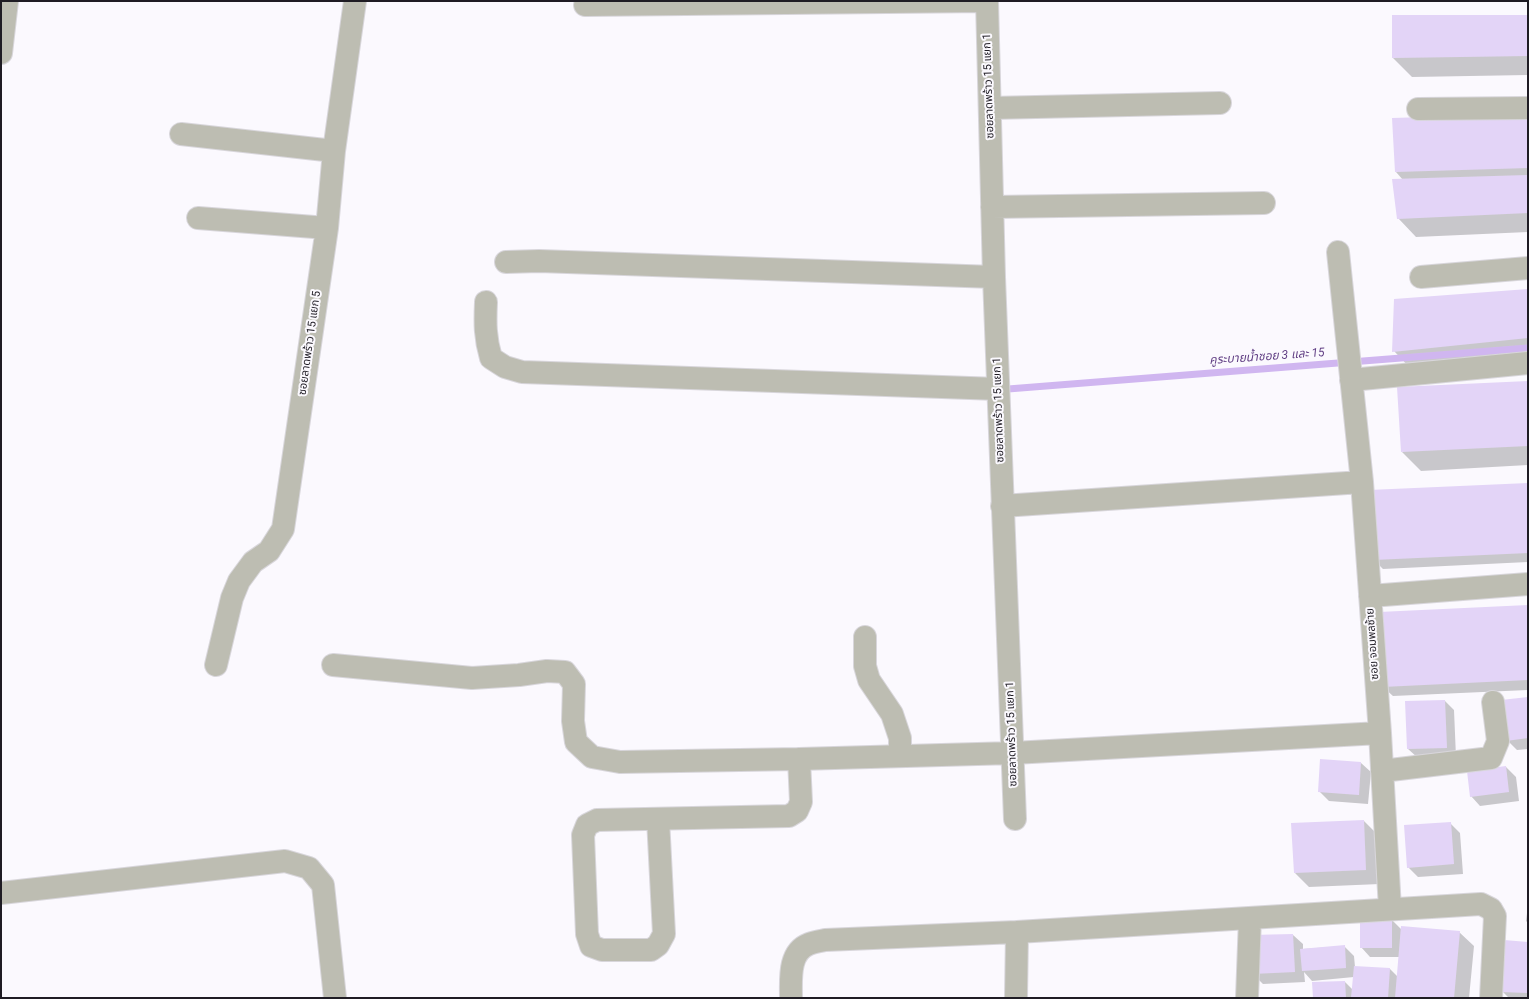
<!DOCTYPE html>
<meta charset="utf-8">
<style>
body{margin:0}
#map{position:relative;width:1529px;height:999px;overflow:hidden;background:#fbf9fe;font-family:Roboto,sans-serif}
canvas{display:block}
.frame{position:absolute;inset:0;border:2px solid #1f1c24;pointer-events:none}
</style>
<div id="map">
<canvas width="1529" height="999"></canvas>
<div class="frame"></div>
</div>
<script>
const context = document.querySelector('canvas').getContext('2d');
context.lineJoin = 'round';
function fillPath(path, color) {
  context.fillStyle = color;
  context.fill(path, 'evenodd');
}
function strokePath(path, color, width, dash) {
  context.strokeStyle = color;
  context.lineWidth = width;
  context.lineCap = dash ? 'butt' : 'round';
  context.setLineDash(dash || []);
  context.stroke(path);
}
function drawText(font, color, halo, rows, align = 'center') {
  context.font = font + ' Roboto,"Noto Sans Thai",sans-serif';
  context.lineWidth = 4;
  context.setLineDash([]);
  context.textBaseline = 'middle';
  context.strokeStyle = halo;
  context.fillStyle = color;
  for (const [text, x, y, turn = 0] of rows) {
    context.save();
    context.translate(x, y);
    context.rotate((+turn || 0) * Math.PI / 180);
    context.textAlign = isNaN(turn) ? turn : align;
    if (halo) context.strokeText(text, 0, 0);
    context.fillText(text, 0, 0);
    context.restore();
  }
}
const shadow = new Path2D(`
 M 1528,16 L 1528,75 L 1412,77 L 1393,58 Z
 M 1528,115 L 1528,232 L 1416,237 L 1398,218 L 1403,180 L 1396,172 Z
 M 1528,290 L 1528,359 L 1412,370 L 1394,351 Z
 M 1528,382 L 1528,465 L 1421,471 L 1402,452 Z
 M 1528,484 L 1528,562 L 1383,569 L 1374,560 Z
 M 1528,606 L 1528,690 L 1393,696 L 1383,687 Z
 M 1528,698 L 1528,749 L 1517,750 L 1507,740 Z
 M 1445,701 L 1454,710 L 1456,757 L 1418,758 L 1408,749 Z
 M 1361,763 L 1371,772 L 1368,804 L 1329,801 L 1319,791 Z
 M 1506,767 L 1516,777 L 1519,801 L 1480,806 L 1471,796 Z
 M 1364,821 L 1378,835 L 1380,884 L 1309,887 L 1295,873 Z
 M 1450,823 L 1460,833 L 1463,874 L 1418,877 L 1408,867 Z
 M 1528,905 L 1528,923 L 1526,921 Z
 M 1391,919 L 1401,929 L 1459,932 L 1474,946 L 1469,998 L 1314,998 L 1345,982 L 1353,990 L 1354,977 L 1312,981 L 1304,972 L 1305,982 L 1263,984 L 1253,974 L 1293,935 L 1303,944 L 1303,949 L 1344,946 L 1354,956 L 1355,967 L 1390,969 L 1398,977 L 1399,957 L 1370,957 L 1361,947 Z
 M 1528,943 L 1528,998 L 1509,998 L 1502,991 Z`);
const stream = new Path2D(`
 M 1008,389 L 1528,348`);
const building = new Path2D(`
 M 1392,15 L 1528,15 L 1528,56 L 1392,58 Z
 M 1528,114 L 1528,168 L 1395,172 L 1392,118 Z
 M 1528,175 L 1528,213 L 1397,219 L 1392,179 Z
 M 1528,289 L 1528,338 L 1392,352 L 1394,299 Z
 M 1528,381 L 1528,446 L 1401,452 L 1397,387 Z
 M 1528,483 L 1528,553 L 1373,560 L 1369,490 Z
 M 1528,605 L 1528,680 L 1382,687 L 1379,612 Z
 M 1528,697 L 1528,738 L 1506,741 L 1501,700 Z
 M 1445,700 L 1447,748 L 1407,749 L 1405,701 Z
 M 1320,759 L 1361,762 L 1359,795 L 1318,792 Z
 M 1506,766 L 1509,792 L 1470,797 L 1467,771 Z
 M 1364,820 L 1366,870 L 1294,873 L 1291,823 Z
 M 1451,822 L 1454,864 L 1407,868 L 1404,825 Z
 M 1360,918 L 1392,918 L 1392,948 L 1360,948 Z
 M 1401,926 L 1460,931 L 1454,998 L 1395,998 Z
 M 1293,934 L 1295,972 L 1252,974 L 1250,935 Z
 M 1504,940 L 1528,942 L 1528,993 L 1501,992 Z
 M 1345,945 L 1346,968 L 1302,971 L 1300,949 Z
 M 1354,966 L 1390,968 L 1388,998 L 1351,998 Z
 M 1345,981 L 1346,998 L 1313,998 L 1312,982 Z`);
const minor = new Path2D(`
 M 987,1 L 994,277 L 1015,819
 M 585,5 L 987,1
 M 1,53 L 7,1
 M 990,108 L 1220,103
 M 1418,109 L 1528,108
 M 181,134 L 334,151
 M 992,207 L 1264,203
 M 198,218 L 327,228
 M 1338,252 L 1362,482 L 1380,733 L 1390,909
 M 506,262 L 539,261 L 994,277
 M 1421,277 L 1528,268
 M 486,302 C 485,323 485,338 491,358 L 505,367 L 522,372 L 998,389
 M 1351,380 L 1528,363
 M 1002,506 L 1362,482
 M 1370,596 L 1528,584
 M 865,637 L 865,666 L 869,680 L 892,714 L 900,738 L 900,756
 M 216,665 L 232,598 L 239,581 L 253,562 L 269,551 L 283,529 L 327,228 L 334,151 L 355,1
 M 333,665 L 472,678 L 519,675 L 547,671 L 565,672 L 574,684 L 573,721 L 576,742 L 592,757 L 620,762 L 799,759 L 1013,753 L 1380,733
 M 1382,771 L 1491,758 L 1498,741 L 1493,702
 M 658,819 L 664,934 L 658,945 L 651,950 L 602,950 L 591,946 L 587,934 L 583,835 L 587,825 L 597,820 L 789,816 L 797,811 L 801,802 L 799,759
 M 1,893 L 285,861 L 309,868 L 323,885 L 335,998
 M 791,998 C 791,980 788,952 809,944 C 814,942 820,941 825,940 L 1017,932
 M 1016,998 L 1017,932 L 1481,904 L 1491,909 L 1495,916 L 1491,998
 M 1247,998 L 1250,918`);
const streetNames = [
 ["ซอยลาดพร้าว 15 แยก 1",989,86,-92],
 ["ซอยลาดพร้าว 15 แยก 5",310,343,-82],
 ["ซอยลาดพร้าว 15 แยก 1",999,410,-92],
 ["ซอย จอมพลซ้าย",1373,644,-94],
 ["ซอยลาดพร้าว 15 แยก 1",1012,734,-92]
];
const waterNames = [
 ["คูระบายน้ำซอย 3 และ 15",1267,357,-4]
];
fillPath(shadow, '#0003');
strokePath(stream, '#d0b6f0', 7);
fillPath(building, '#e3d4f7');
strokePath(minor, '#d8d6db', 24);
strokePath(minor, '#bdbdb2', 22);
drawText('11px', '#1f1c24', '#fbf9fe', streetNames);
drawText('italic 12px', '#613f84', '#fbf9fe', waterNames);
</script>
